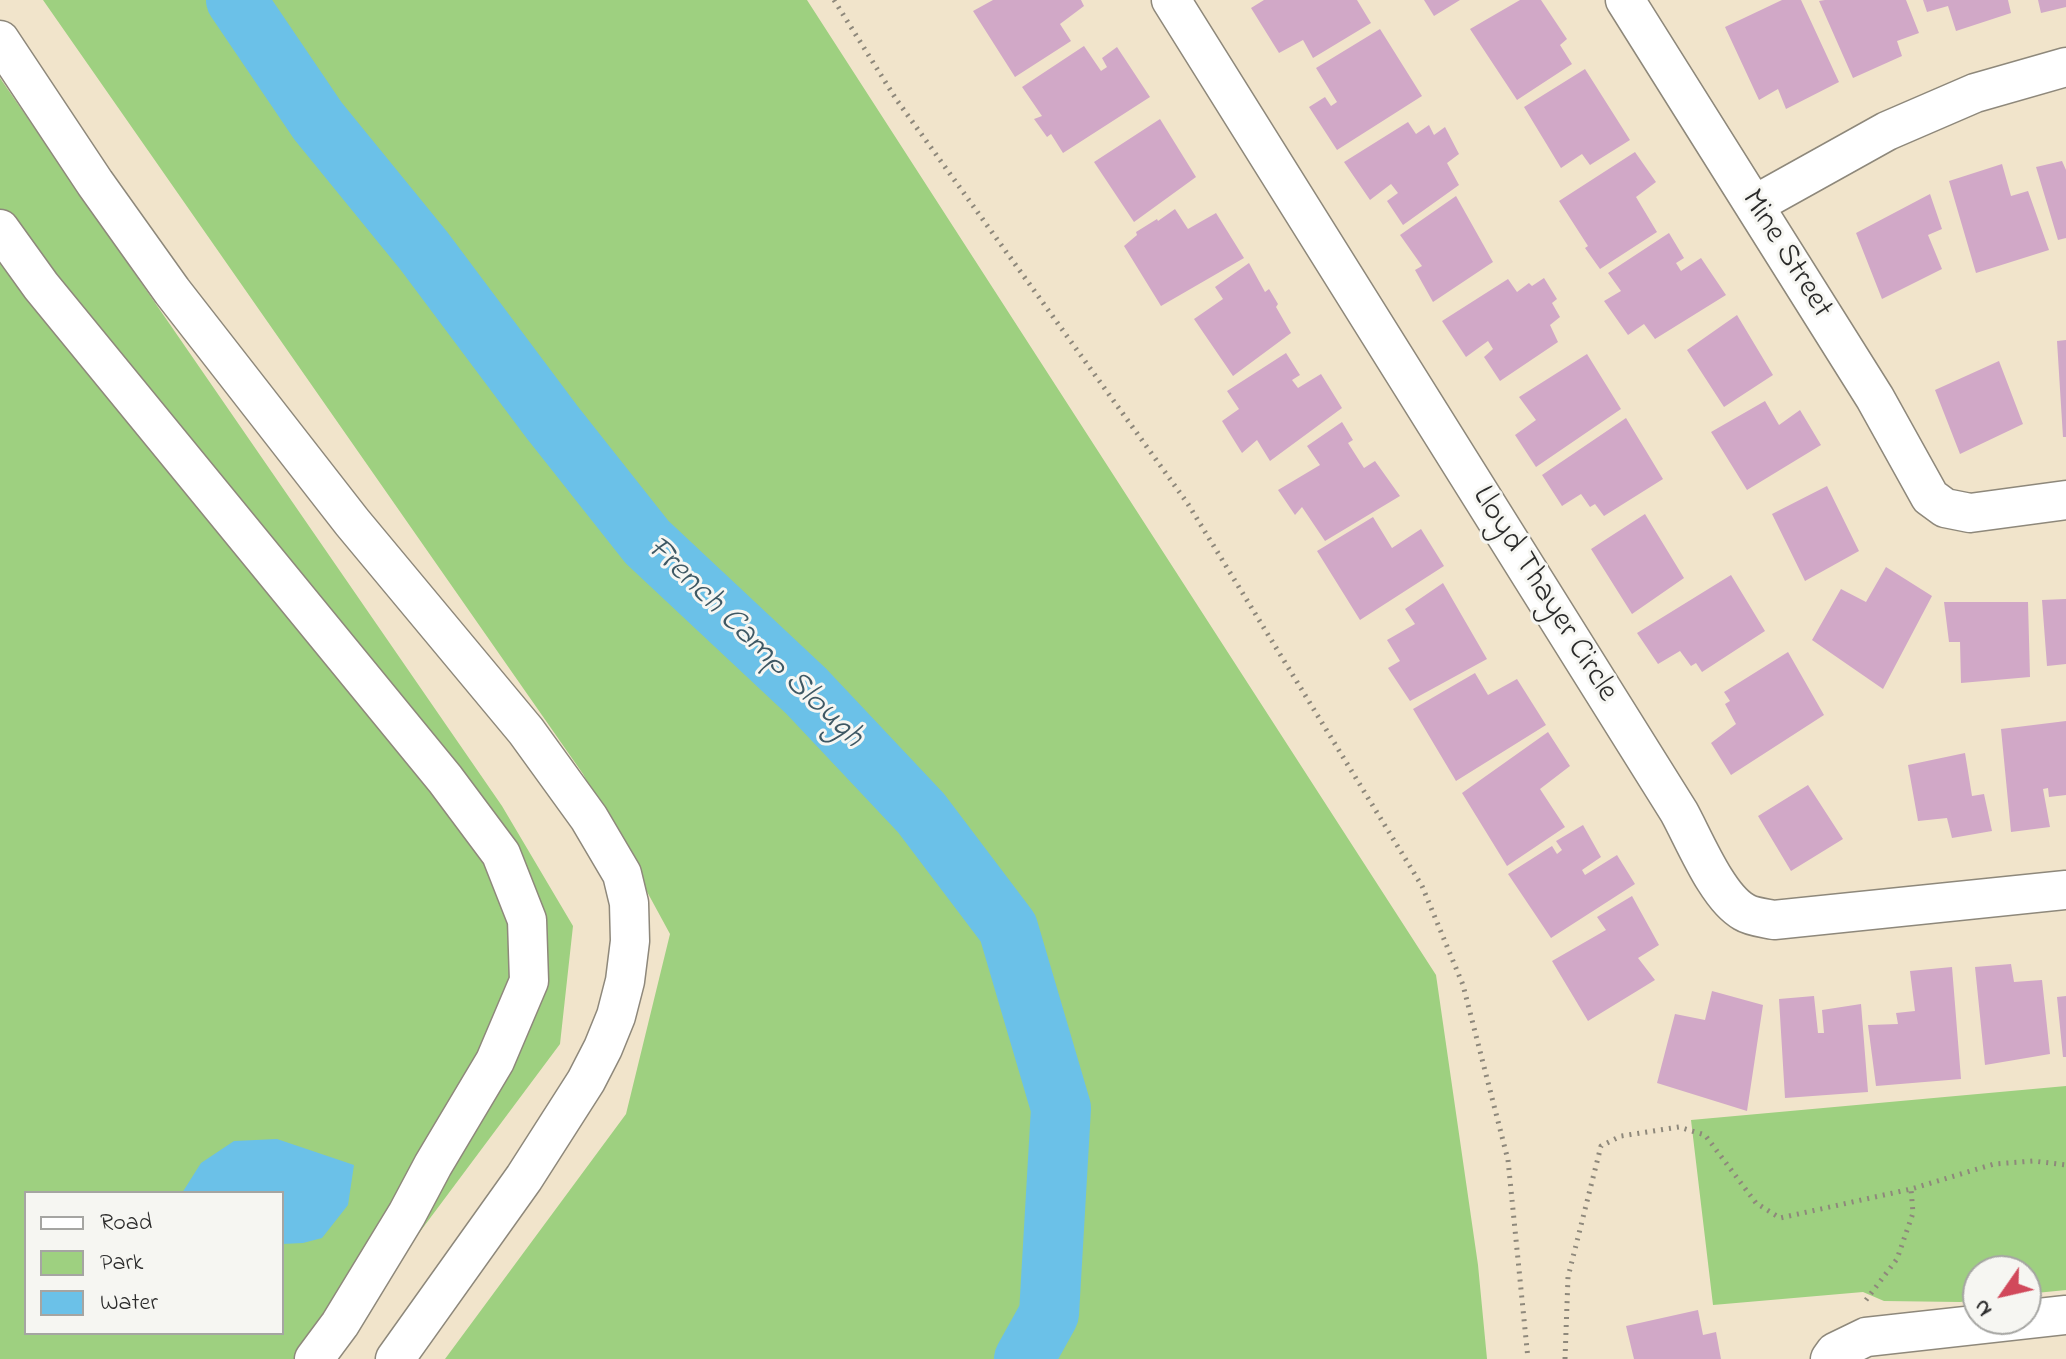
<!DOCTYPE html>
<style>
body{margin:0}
#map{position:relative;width:2066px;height:1359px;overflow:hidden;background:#f1e4cb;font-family:"Indie Flower",sans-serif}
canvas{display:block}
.legend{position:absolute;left:24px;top:1191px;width:260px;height:144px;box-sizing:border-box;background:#f6f6f2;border:2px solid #a5a5a2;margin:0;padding:10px 14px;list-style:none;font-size:24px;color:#2b2b2b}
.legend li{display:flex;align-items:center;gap:16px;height:40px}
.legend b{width:40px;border:2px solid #a5a5a2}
.north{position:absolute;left:1962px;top:1255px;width:80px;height:80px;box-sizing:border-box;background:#f6f6f2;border:2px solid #a5a5a2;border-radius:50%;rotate:236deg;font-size:22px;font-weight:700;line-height:32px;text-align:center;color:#2b2b2b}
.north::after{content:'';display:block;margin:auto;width:28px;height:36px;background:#d1495b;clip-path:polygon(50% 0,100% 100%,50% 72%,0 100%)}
</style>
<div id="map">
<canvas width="2066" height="1359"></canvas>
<ul class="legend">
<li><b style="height:10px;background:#fff"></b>Road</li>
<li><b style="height:22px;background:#9ed080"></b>Park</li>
<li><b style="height:22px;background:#6bc1e8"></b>Water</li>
</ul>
<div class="north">N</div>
</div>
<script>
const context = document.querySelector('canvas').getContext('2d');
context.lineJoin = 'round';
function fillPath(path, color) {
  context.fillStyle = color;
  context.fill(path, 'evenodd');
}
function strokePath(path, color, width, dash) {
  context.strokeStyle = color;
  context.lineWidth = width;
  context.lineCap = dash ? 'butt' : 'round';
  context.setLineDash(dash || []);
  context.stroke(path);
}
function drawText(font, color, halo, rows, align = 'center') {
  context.font = font + ' "Indie Flower",sans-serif';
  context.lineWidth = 6;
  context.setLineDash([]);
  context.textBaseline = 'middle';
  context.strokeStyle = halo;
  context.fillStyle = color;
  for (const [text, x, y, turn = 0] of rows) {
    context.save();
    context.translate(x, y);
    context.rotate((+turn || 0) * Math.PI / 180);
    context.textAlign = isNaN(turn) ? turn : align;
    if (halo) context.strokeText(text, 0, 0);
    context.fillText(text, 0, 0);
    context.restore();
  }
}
const green = new Path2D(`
 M 43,0 L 807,0 L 1436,975 L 1478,1265 L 1487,1359 L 445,1359 L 626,1114 L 670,934 L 583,774 Z
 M 0,78 L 502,806 L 573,926 L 560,1044 L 325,1359 L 0,1359 ZM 26,1193 L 282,1193 L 282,1333 L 26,1333 Z
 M 2066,1086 L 2066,1290 L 2026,1294 L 2026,1271 L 1978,1271 L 1978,1300 L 1960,1302 L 1884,1301 L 1863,1292 L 1713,1305 L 1691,1120 Z`);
const water = new Path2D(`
 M 277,1139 L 354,1165 L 348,1205 L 322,1238 L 303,1243 L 282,1244 L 282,1193 L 182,1193 L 201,1163 L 234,1141 Z`);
const river = new Path2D(`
 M 236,0 L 318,121 L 424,251 L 552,422 L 647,542 L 806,691 L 921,813 L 1008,928 L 1061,1108 L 1049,1314 L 1024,1359`);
const building = new Path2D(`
 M 993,0 L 1081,0 L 1084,6 L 1060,24 L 1071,41 L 1015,77 L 973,11 Z
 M 1264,0 L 1357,0 L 1371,23 L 1313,58 L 1303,40 L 1279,53 L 1251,8 Z
 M 1424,0 L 1460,0 L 1434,16 Z
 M 1520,0 L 1541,0 L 1567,39 L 1560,45 L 1572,64 L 1517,100 L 1470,29 Z
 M 1782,0 L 1801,0 L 1839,82 L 1786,109 L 1778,89 L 1759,100 L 1725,27 Z
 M 1825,0 L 1906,0 L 1919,33 L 1897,41 L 1902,56 L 1853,78 L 1819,1 Z
 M 1923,0 L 2008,0 L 2011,13 L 1956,31 L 1948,6 L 1927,12 Z
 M 2038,0 L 2066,0 L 2066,7 L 2041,13 Z
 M 1380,29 L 1422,96 L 1337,150 L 1309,107 L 1325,97 L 1331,106 L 1337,102 L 1316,68 Z
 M 1084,46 L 1101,71 L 1107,67 L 1102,58 L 1117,47 L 1150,97 L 1063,153 L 1051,134 L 1047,137 L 1034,119 L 1042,116 L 1022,87 Z
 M 1585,69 L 1630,140 L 1590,165 L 1582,154 L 1561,168 L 1524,107 Z
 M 1160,119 L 1196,177 L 1134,222 L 1094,162 Z
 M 1408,122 L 1416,134 L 1429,125 L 1434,135 L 1445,127 L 1459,154 L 1447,163 L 1459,185 L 1403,225 L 1387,201 L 1398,193 L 1391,184 L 1370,200 L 1344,162 Z
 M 1635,152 L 1656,182 L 1636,197 L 1657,232 L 1600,269 L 1585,248 L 1588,246 L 1559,201 Z
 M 2062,161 L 2066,170 L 2066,238 L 2058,240 L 2036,167 Z
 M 2002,164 L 2011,196 L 2028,191 L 2049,250 L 1976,273 L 1949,181 Z
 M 1930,194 L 1942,229 L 1928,235 L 1942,269 L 1882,299 L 1856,233 Z
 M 1456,196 L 1493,262 L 1433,302 L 1415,270 L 1422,266 L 1400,235 Z
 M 1175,209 L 1188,229 L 1216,213 L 1244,258 L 1161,306 L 1124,246 L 1137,235 L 1136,232 L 1157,219 L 1158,221 Z
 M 1669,233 L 1684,258 L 1676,263 L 1681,271 L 1701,258 L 1726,295 L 1655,339 L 1644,324 L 1628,335 L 1604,301 L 1621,291 L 1608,273 Z
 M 1249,263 L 1265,292 L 1269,289 L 1278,304 L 1276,307 L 1291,333 L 1233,376 L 1194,319 L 1223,299 L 1215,287 Z
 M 1544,278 L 1557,299 L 1552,303 L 1560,317 L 1550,325 L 1558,342 L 1500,381 L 1484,357 L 1493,349 L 1488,341 L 1466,357 L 1442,321 L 1508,279 L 1517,292 L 1529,283 L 1532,286 Z
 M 1737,315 L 1773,375 L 1724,407 L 1687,350 Z
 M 2066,340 L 2066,437 L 2063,437 L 2057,341 Z
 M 1286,353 L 1300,375 L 1292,380 L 1298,388 L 1321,374 L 1342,408 L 1270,461 L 1257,440 L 1242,453 L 1222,421 L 1239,409 L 1227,391 Z
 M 1587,354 L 1621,409 L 1536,467 L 1515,435 L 1536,420 L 1519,397 Z
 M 1999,361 L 2023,424 L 1960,454 L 1935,390 Z
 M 1765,401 L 1779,425 L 1800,410 L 1821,445 L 1747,490 L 1711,432 Z
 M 1626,418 L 1663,479 L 1604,516 L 1595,504 L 1590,507 L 1581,494 L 1562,506 L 1542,475 Z
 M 1342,422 L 1353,440 L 1348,443 L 1364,468 L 1375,461 L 1400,496 L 1325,541 L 1302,507 L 1295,515 L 1278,490 L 1320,465 L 1307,446 Z
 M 1827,486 L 1859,551 L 1805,581 L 1772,514 Z
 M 1645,514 L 1684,578 L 1632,614 L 1591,549 Z
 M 1373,517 L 1392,548 L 1421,529 L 1444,566 L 1360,620 L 1317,551 Z
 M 1886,567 L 1932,596 L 1883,689 L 1812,640 L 1841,589 L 1866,602 Z
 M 1731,575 L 1765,631 L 1702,672 L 1696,663 L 1691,666 L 1680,651 L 1658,664 L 1637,633 Z
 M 1443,583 L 1487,659 L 1410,701 L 1388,668 L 1400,661 L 1387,640 L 1415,624 L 1405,609 Z
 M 2066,599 L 2066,664 L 2047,666 L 2042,600 Z
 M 1944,602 L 2028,602 L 2030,677 L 1961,683 L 1960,642 L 1949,642 Z
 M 1788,652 L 1824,715 L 1731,775 L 1711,743 L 1736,724 L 1725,704 L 1730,701 L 1724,692 Z
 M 1475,673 L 1488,695 L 1517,679 L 1546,725 L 1456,781 L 1413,709 Z
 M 2066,721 L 2066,795 L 2049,797 L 2048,788 L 2043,789 L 2050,827 L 2011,832 L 2001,729 Z
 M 1548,732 L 1570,766 L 1540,789 L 1565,827 L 1507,866 L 1462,793 Z
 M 1965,753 L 1972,796 L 1984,794 L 1992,831 L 1952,838 L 1947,818 L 1918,821 L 1908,765 Z
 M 1808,785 L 1843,839 L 1791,871 L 1758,816 Z
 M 1583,825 L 1601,857 L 1582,870 L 1585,875 L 1617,855 L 1635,884 L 1551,938 L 1508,874 L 1552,846 L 1557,854 L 1562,850 L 1556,841 Z
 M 1632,896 L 1659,945 L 1638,958 L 1655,980 L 1588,1021 L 1552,961 L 1606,930 L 1597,917 Z
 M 2011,964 L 2014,982 L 2042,980 L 2050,1054 L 1985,1065 L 1975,967 Z
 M 1952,967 L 1961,1079 L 1876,1086 L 1868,1025 L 1898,1024 L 1896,1013 L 1915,1011 L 1910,971 Z
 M 1712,991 L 1763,1005 L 1747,1111 L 1657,1083 L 1675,1014 L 1705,1020 Z
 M 1814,996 L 1818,1033 L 1824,1033 L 1822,1010 L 1861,1004 L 1868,1092 L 1785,1098 L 1779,999 Z
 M 2066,996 L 2066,1057 L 2063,1057 L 2057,997 Z
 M 1698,1310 L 1703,1335 L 1716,1332 L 1721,1359 L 1634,1359 L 1626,1326 Z`);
const path = new Path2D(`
 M 834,0 L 896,99 L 1188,504 L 1422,886 L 1463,985 L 1508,1160 L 1528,1359
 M 1866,1300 L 1897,1259 L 1913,1213 L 1911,1189
 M 1565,1359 L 1568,1277 L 1601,1146 L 1621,1136 L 1679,1127 L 1705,1135 L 1756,1203 L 1780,1218 L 1911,1189 L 1994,1164 L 2033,1161 L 2066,1165`);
const minor = new Path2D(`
 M 1171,0 L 1679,812 C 1694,839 1717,897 1744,912 C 1752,917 1764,918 1774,920 L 2066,890
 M 1625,0 L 1875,398 L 1930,497 L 1945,508 L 1970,513 L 2066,500
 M 0,40 L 95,183 L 172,291 L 352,522 L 526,731 L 589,818 L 622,874 L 629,903 L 630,941 L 625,981 L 616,1016 L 603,1048 L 586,1081 L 524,1178 L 395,1359
 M 1754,205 L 1887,131 L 1975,93 L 2066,67
 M 0,229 L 41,286 L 445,779 L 501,854 L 527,920 L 529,981 L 495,1061 L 433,1165 L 407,1214 L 340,1324 L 314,1359
 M 1830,1359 L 1835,1352 L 1866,1337 L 2066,1315`);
const streetNames = [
 ["Mine Street",1785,255,58],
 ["Lloyd Thayer Circle",1543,595,58]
];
const waterNames = [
 ["French Camp Slough",753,644,44]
];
fillPath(green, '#9ed080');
fillPath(water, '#6bc1e8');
strokePath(river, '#6bc1e8', 60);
fillPath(building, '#d1a8c7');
strokePath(minor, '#8e887b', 41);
strokePath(path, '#8e887b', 5, [2, 6]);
strokePath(minor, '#fff', 38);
drawText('32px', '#2b2b2b', '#f6f6f2', streetNames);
drawText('italic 34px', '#3e5864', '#f6f6f2', waterNames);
</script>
